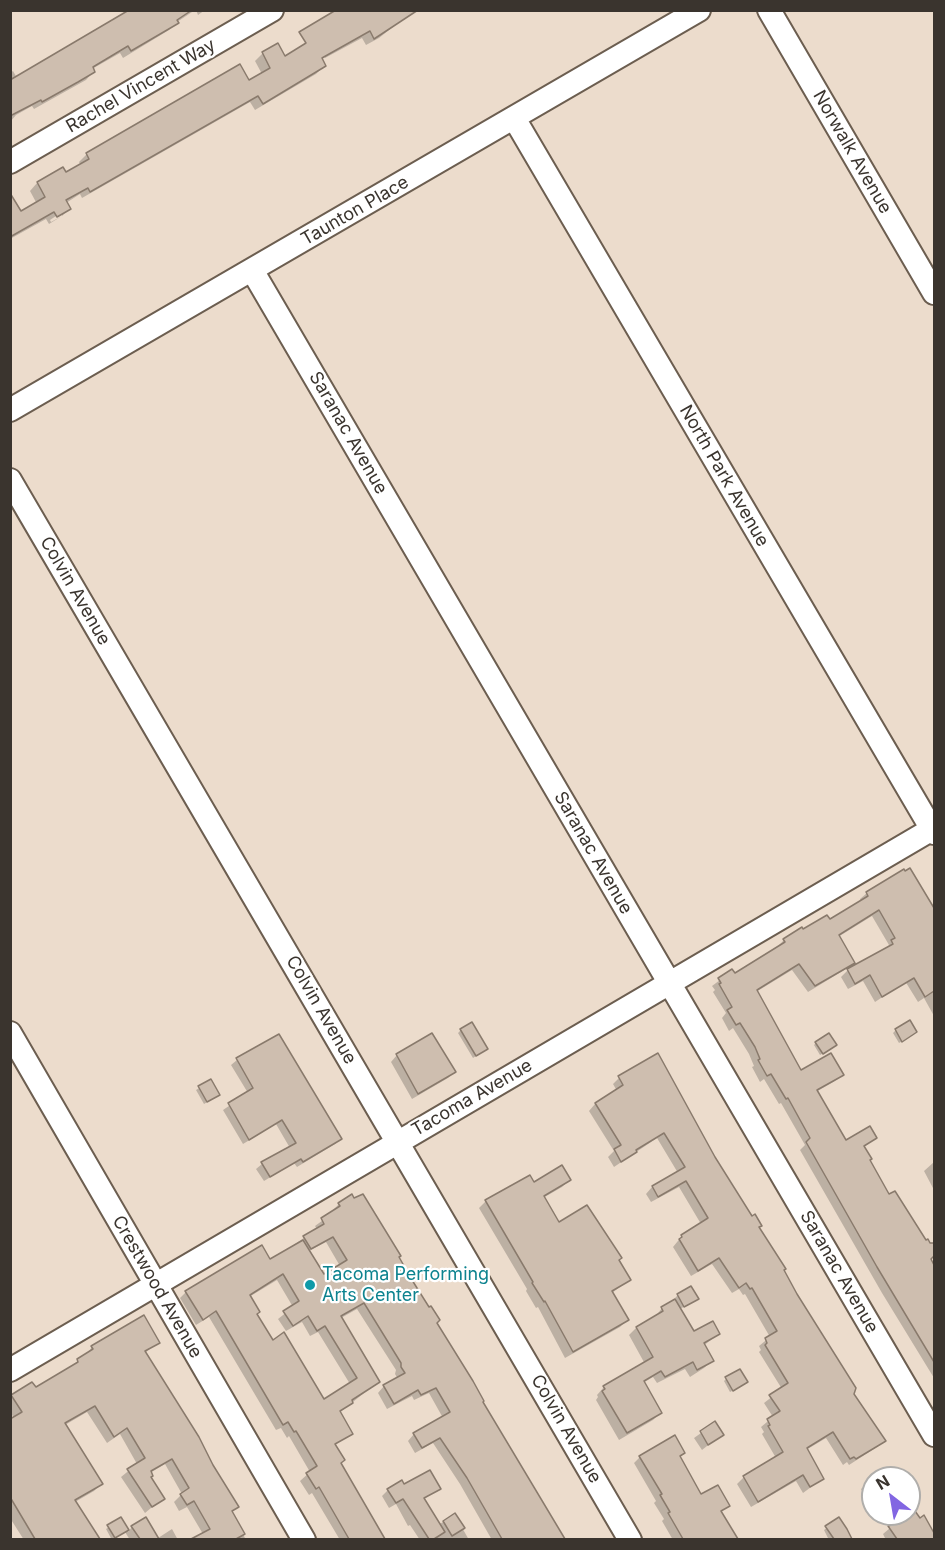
<!DOCTYPE html>
<style>
body{margin:0}
#map{position:relative;width:945px;height:1550px;overflow:hidden;background:#ecdccc;font-family:Inter,sans-serif}
canvas{display:block}
.frame{position:absolute;inset:0;border:12px solid #3a342e;pointer-events:none}
.north{position:absolute;left:861px;top:1466px;width:60px;height:60px;box-sizing:border-box;background:#fff;border:2px solid #b0aeab;border-radius:50%;rotate:329deg;font-size:16px;font-weight:700;line-height:24px;text-align:center;color:#3a342e}
.north::after{content:'';display:block;margin:auto;width:21px;height:27px;background:#8266e2;clip-path:polygon(50% 0,100% 100%,50% 72%,0 100%)}
</style>
<div id="map">
<canvas width="945" height="1550"></canvas>
<div class="frame"></div>
<div class="north">N</div>
</div>
<script>
const context = document.querySelector('canvas').getContext('2d');
context.lineJoin = 'round';
function fillPath(path, color) {
  context.fillStyle = color;
  context.fill(path, 'evenodd');
}
function strokePath(path, color, width, dash) {
  context.strokeStyle = color;
  context.lineWidth = width;
  context.lineCap = dash ? 'butt' : 'round';
  context.setLineDash(dash || []);
  context.stroke(path);
}
function drawText(font, color, halo, rows, align = 'center') {
  context.font = font + ' Inter,sans-serif';
  context.lineWidth = 4.5;
  context.setLineDash([]);
  context.textBaseline = 'middle';
  context.strokeStyle = halo;
  context.fillStyle = color;
  for (const [text, x, y, turn = 0] of rows) {
    context.save();
    context.translate(x, y);
    context.rotate((+turn || 0) * Math.PI / 180);
    context.textAlign = isNaN(turn) ? turn : align;
    if (halo) context.strokeText(text, 0, 0);
    context.fillText(text, 0, 0);
    context.restore();
  }
}
const shadow = new Path2D(`
 M 136,10 L 195,10 L 177,22 L 169,30 L 123,58 L 120,53 L 92,69 L 93,72 L 86,80 L 34,109 L 32,106 L 16,115 L 10,122 L 10,73 L 13,71 L 17,78 Z
 M 196,10 L 205,10 L 198,15 Z
 M 409,14 L 379,38 L 366,45 L 362,38 L 325,58 L 309,31 Z
 M 277,45 L 284,58 L 324,66 L 316,74 L 255,110 L 250,102 L 82,198 L 80,194 L 66,203 L 69,209 L 62,216 L 62,212 L 50,220 L 51,222 L 62,216 L 49,224 L 46,219 L 10,239 L 10,198 L 21,213 L 37,204 L 30,191 L 37,183 L 62,169 L 65,175 L 81,166 L 79,162 L 87,154 L 239,66 L 248,82 L 262,74 L 255,61 L 263,53 Z
 M 909,870 L 934,912 L 934,1016 L 924,998 L 918,1002 L 892,960 L 891,990 L 884,996 L 875,1002 L 863,981 L 848,989 L 841,977 L 848,970 L 886,949 L 889,945 L 872,916 L 838,937 L 853,963 L 846,969 L 808,992 L 792,970 L 756,992 L 801,1072 L 842,1075 L 835,1081 L 816,1092 L 846,1142 L 875,1138 L 863,1148 L 868,1161 L 934,1275 L 934,1378 L 882,1293 L 800,1150 L 805,1145 L 781,1103 L 779,1104 L 764,1079 L 760,1082 L 752,1067 L 754,1066 L 749,1054 L 733,1028 L 729,1031 L 722,1018 L 726,1013 L 713,992 L 715,990 L 712,986 L 732,971 L 734,975 L 779,948 L 778,946 L 784,940 L 802,931 L 829,921 L 861,902 L 860,899 L 867,893 Z
 M 461,1030 L 486,1049 L 473,1058 L 458,1033 Z
 M 896,1030 L 913,1035 L 899,1043 L 893,1033 Z
 M 816,1043 L 832,1048 L 820,1055 L 814,1045 Z
 M 397,1055 L 454,1072 L 448,1078 L 412,1099 L 391,1062 Z
 M 237,1060 L 340,1139 L 335,1144 L 297,1167 L 294,1163 L 264,1181 L 256,1169 L 262,1164 L 290,1148 L 276,1124 L 243,1144 L 223,1110 L 248,1093 L 231,1065 Z
 M 619,1078 L 714,1158 L 758,1227 L 853,1394 L 884,1441 L 877,1447 L 849,1465 L 847,1462 L 843,1465 L 826,1438 L 806,1450 L 822,1479 L 803,1493 L 796,1481 L 751,1507 L 737,1484 L 744,1477 L 776,1458 L 762,1434 L 764,1432 L 761,1427 L 773,1417 L 764,1403 L 782,1389 L 759,1352 L 761,1350 L 759,1346 L 770,1337 L 745,1294 L 743,1295 L 739,1289 L 732,1293 L 712,1264 L 691,1276 L 673,1247 L 682,1236 L 701,1224 L 679,1187 L 651,1202 L 646,1194 L 652,1187 L 678,1173 L 657,1138 L 614,1167 L 608,1157 L 614,1151 L 589,1111 L 595,1104 L 617,1091 L 613,1084 Z
 M 211,1081 L 216,1097 L 204,1104 L 196,1090 Z
 M 934,1162 L 934,1190 L 924,1171 Z
 M 569,1180 L 562,1187 L 543,1198 L 559,1224 L 618,1260 L 629,1280 L 612,1293 L 627,1320 L 620,1327 L 565,1358 L 538,1307 L 536,1308 L 526,1291 L 527,1289 L 479,1208 L 486,1201 L 533,1184 Z
 M 339,1204 L 398,1257 L 563,1540 L 492,1540 L 460,1484 L 433,1443 L 415,1453 L 408,1441 L 414,1434 L 443,1418 L 429,1393 L 414,1400 L 412,1396 L 387,1409 L 378,1393 L 384,1386 L 398,1379 L 395,1374 L 396,1370 L 357,1309 L 341,1318 L 378,1382 L 339,1413 L 351,1433 L 334,1446 L 340,1463 L 384,1540 L 340,1540 L 312,1493 L 309,1495 L 300,1481 L 310,1472 L 289,1436 L 287,1438 L 281,1428 L 276,1430 L 209,1317 L 196,1325 L 180,1298 L 186,1292 L 270,1261 L 317,1229 L 315,1226 L 334,1212 L 333,1210 ZM 326,1242 L 340,1266 L 323,1276 L 309,1251 ZM 277,1280 L 293,1307 L 278,1319 L 286,1331 L 302,1322 L 310,1336 L 318,1332 L 350,1384 L 324,1401 L 272,1342 L 255,1314 L 249,1297 Z
 M 691,1288 L 694,1301 L 680,1309 L 694,1333 L 719,1334 L 703,1346 L 712,1361 L 704,1368 L 690,1377 L 685,1369 L 657,1383 L 653,1377 L 643,1383 L 660,1413 L 653,1420 L 619,1440 L 596,1400 L 598,1397 L 597,1395 L 604,1387 L 645,1364 L 629,1335 L 636,1328 L 655,1317 L 662,1308 L 676,1300 L 675,1298 L 677,1296 Z
 M 158,1342 L 145,1353 L 237,1507 L 231,1512 L 246,1540 L 197,1540 L 203,1534 L 187,1507 L 179,1511 L 174,1502 L 182,1494 L 165,1464 L 150,1473 L 150,1477 L 163,1498 L 145,1513 L 121,1477 L 137,1464 L 120,1434 L 107,1443 L 87,1412 L 65,1425 L 101,1484 L 94,1491 L 75,1502 L 96,1536 L 92,1540 L 24,1540 L 10,1518 L 10,1420 L 14,1418 L 10,1412 L 10,1397 L 35,1389 L 70,1367 L 86,1355 L 92,1347 Z
 M 726,1379 L 743,1385 L 730,1392 L 724,1381 Z
 M 715,1423 L 722,1434 L 702,1450 L 694,1438 Z
 M 684,1453 L 679,1458 L 701,1496 L 728,1506 L 720,1513 L 736,1540 L 673,1540 L 662,1521 L 664,1519 L 654,1503 L 656,1501 L 634,1463 L 640,1457 Z
 M 895,1467 L 901,1478 L 875,1478 Z
 M 873,1479 L 873,1503 L 870,1505 L 861,1489 Z
 M 404,1486 L 439,1488 L 423,1500 L 438,1525 L 455,1515 L 469,1540 L 420,1540 L 410,1525 L 408,1526 L 396,1504 L 389,1508 L 382,1496 L 388,1490 Z
 M 902,1514 L 906,1514 L 933,1532 L 934,1531 L 934,1540 L 886,1540 L 883,1534 L 890,1528 L 888,1525 Z
 M 120,1519 L 128,1532 L 132,1527 L 153,1533 L 146,1540 L 130,1540 L 125,1532 L 112,1540 L 106,1529 Z
 M 839,1519 L 850,1540 L 829,1540 L 824,1530 Z
 M 172,1529 L 178,1540 L 155,1540 Z`);
const building = new Path2D(`
 M 129,10 L 192,10 L 177,20 L 179,23 L 131,51 L 128,46 L 93,67 L 95,72 L 78,82 L 42,102 L 41,100 L 10,116 L 10,80 Z
 M 336,10 L 418,10 L 374,39 L 370,31 L 322,58 L 326,66 L 263,104 L 258,96 L 90,192 L 88,188 L 66,200 L 71,209 L 57,217 L 54,212 L 10,237 L 10,193 L 21,211 L 45,197 L 37,182 L 63,167 L 66,172 L 89,159 L 86,153 L 240,64 L 249,80 L 270,68 L 262,52 L 278,43 L 285,56 L 306,43 L 299,32 Z
 M 910,868 L 934,908 L 934,991 L 925,997 L 914,978 L 882,997 L 870,975 L 855,984 L 847,969 L 893,944 L 891,940 L 895,938 L 879,910 L 839,935 L 855,963 L 815,986 L 799,964 L 757,990 L 801,1070 L 831,1053 L 844,1075 L 817,1090 L 846,1140 L 870,1126 L 877,1138 L 864,1146 L 872,1159 L 870,1160 L 889,1194 L 895,1191 L 926,1240 L 928,1239 L 930,1243 L 934,1243 L 934,1256 L 931,1259 L 934,1265 L 934,1362 L 877,1267 L 806,1142 L 810,1138 L 788,1098 L 786,1099 L 771,1074 L 767,1076 L 758,1060 L 760,1059 L 755,1047 L 740,1023 L 736,1025 L 727,1010 L 732,1007 L 719,984 L 721,983 L 718,978 L 732,969 L 735,973 L 785,942 L 783,939 L 802,927 L 803,929 L 827,915 L 830,919 L 868,896 L 866,892 L 904,869 L 905,871 Z
 M 910,1020 L 917,1032 L 902,1042 L 895,1029 Z
 M 472,1022 L 488,1049 L 476,1056 L 460,1029 Z
 M 432,1033 L 456,1072 L 418,1094 L 396,1054 Z
 M 829,1033 L 837,1045 L 823,1054 L 815,1042 Z
 M 279,1034 L 342,1139 L 303,1162 L 301,1159 L 270,1177 L 261,1162 L 296,1143 L 282,1120 L 249,1140 L 228,1103 L 253,1088 L 236,1058 Z
 M 658,1053 L 715,1157 L 752,1216 L 755,1214 L 762,1226 L 759,1227 L 786,1269 L 784,1270 L 797,1294 L 856,1388 L 854,1394 L 886,1441 L 856,1459 L 854,1457 L 850,1459 L 833,1432 L 807,1448 L 824,1479 L 810,1487 L 803,1475 L 758,1502 L 743,1476 L 783,1452 L 768,1426 L 770,1425 L 767,1419 L 780,1411 L 769,1395 L 788,1383 L 765,1345 L 767,1343 L 765,1338 L 777,1331 L 752,1288 L 750,1289 L 746,1283 L 739,1288 L 719,1258 L 698,1271 L 679,1239 L 682,1237 L 681,1235 L 708,1218 L 686,1181 L 658,1197 L 652,1186 L 685,1167 L 664,1133 L 636,1150 L 637,1152 L 621,1162 L 614,1149 L 621,1145 L 595,1103 L 623,1085 L 618,1076 Z
 M 211,1079 L 220,1095 L 207,1102 L 198,1086 Z
 M 562,1165 L 571,1180 L 544,1196 L 559,1222 L 587,1205 L 622,1258 L 619,1260 L 631,1280 L 612,1291 L 629,1320 L 573,1352 L 545,1301 L 544,1302 L 532,1283 L 533,1282 L 485,1200 L 530,1175 L 534,1182 Z
 M 352,1194 L 354,1198 L 363,1194 L 401,1256 L 399,1257 L 412,1280 L 429,1307 L 431,1306 L 440,1320 L 437,1323 L 473,1381 L 484,1401 L 483,1402 L 565,1539 L 502,1539 L 467,1478 L 440,1438 L 422,1448 L 413,1433 L 450,1412 L 436,1388 L 421,1395 L 418,1390 L 394,1404 L 383,1385 L 405,1373 L 401,1367 L 401,1363 L 364,1303 L 341,1316 L 380,1382 L 352,1400 L 353,1403 L 340,1411 L 353,1434 L 335,1444 L 345,1460 L 341,1463 L 385,1539 L 349,1539 L 319,1487 L 316,1489 L 306,1473 L 317,1466 L 296,1431 L 294,1432 L 288,1422 L 283,1425 L 216,1311 L 203,1320 L 185,1291 L 262,1245 L 270,1259 L 303,1240 L 324,1274 L 347,1260 L 333,1237 L 311,1249 L 303,1236 L 324,1224 L 321,1218 L 340,1206 L 338,1203 ZM 283,1274 L 299,1301 L 283,1311 L 293,1326 L 308,1316 L 317,1331 L 325,1326 L 357,1378 L 324,1399 L 284,1332 L 273,1340 L 257,1314 L 260,1312 L 250,1295 Z
 M 691,1286 L 699,1299 L 684,1307 L 677,1294 Z
 M 675,1299 L 694,1331 L 713,1321 L 720,1334 L 704,1343 L 714,1361 L 697,1370 L 693,1362 L 665,1377 L 661,1371 L 644,1381 L 662,1413 L 627,1433 L 602,1391 L 605,1389 L 603,1386 L 653,1357 L 636,1327 L 663,1311 L 661,1307 Z
 M 144,1315 L 160,1343 L 145,1351 L 199,1437 L 213,1465 L 239,1507 L 232,1511 L 245,1534 L 236,1539 L 191,1539 L 210,1529 L 194,1501 L 187,1505 L 180,1494 L 189,1488 L 172,1459 L 151,1471 L 153,1476 L 151,1477 L 165,1499 L 152,1507 L 127,1469 L 145,1458 L 127,1428 L 114,1437 L 95,1406 L 65,1423 L 103,1484 L 75,1500 L 100,1539 L 35,1539 L 10,1497 L 10,1419 L 22,1412 L 11,1395 L 32,1382 L 36,1387 L 78,1362 L 77,1359 L 93,1349 L 91,1346 Z
 M 740,1369 L 748,1382 L 733,1391 L 725,1377 Z
 M 715,1421 L 724,1435 L 708,1445 L 700,1431 Z
 M 675,1435 L 685,1453 L 680,1456 L 701,1494 L 718,1485 L 730,1506 L 721,1511 L 738,1539 L 683,1539 L 668,1513 L 670,1512 L 660,1495 L 662,1494 L 639,1456 Z
 M 430,1470 L 441,1489 L 424,1498 L 445,1532 L 434,1539 L 429,1539 L 403,1499 L 396,1503 L 387,1489 L 402,1480 L 404,1484 Z
 M 915,1511 L 920,1518 L 924,1515 L 934,1533 L 934,1539 L 897,1539 L 888,1526 L 891,1525 L 888,1521 L 899,1514 L 910,1514 Z
 M 455,1513 L 465,1528 L 452,1536 L 443,1521 Z
 M 121,1517 L 129,1530 L 115,1538 L 107,1525 Z
 M 146,1517 L 159,1539 L 140,1539 L 131,1526 Z
 M 839,1517 L 847,1529 L 852,1539 L 834,1539 L 825,1526 Z`);
const minor = new Path2D(`
 M 769,10 L 934,293
 M 514,118 L 934,833
 M 10,162 L 272,10
 M 252,270 L 934,1435
 M 10,410 L 699,10
 M 10,480 L 630,1540
 M 10,1033 L 304,1540
 M 10,1370 L 934,828`);
const markers = [
 [310,1285,6,"#0f9aa8"]
];
const streetNames = [
 ["Rachel Vincent Way",141,86,-30],
 ["Norwalk Avenue",852,152,60],
 ["Taunton Place",355,211,-30],
 ["Saranac Avenue",348,433,60],
 ["North Park Avenue",724,476,60],
 ["Colvin Avenue",75,591,60],
 ["Saranac Avenue",593,853,60],
 ["Colvin Avenue",321,1010,60],
 ["Tacoma Avenue",472,1098,-30],
 ["Saranac Avenue",839,1272,60],
 ["Crestwood Avenue",157,1287,60],
 ["Colvin Avenue",566,1429,60]
];
const cultureNames = [
 ["Tacoma Performing",322,1275],
 ["Arts Center",322,1296]
];
fillPath(shadow, '#0003');
fillPath(building, '#cebeaf');
strokePath(building, '#897a6c', 1.5);
strokePath(minor, '#6c5e50', 26);
strokePath(minor, '#fff', 22);
for (const [x, y, r, color] of markers) {
  const dot = new Path2D();
  dot.arc(x, y, r, 0, 2 * Math.PI);
  context.fillStyle = color;
  context.fill(dot);
  strokePath(dot, '#fff', 2);
}
drawText('18px', '#3a342e', '#fff', streetNames);
drawText('18px', '#0d838f', '#fff', cultureNames, 'left');
</script>
